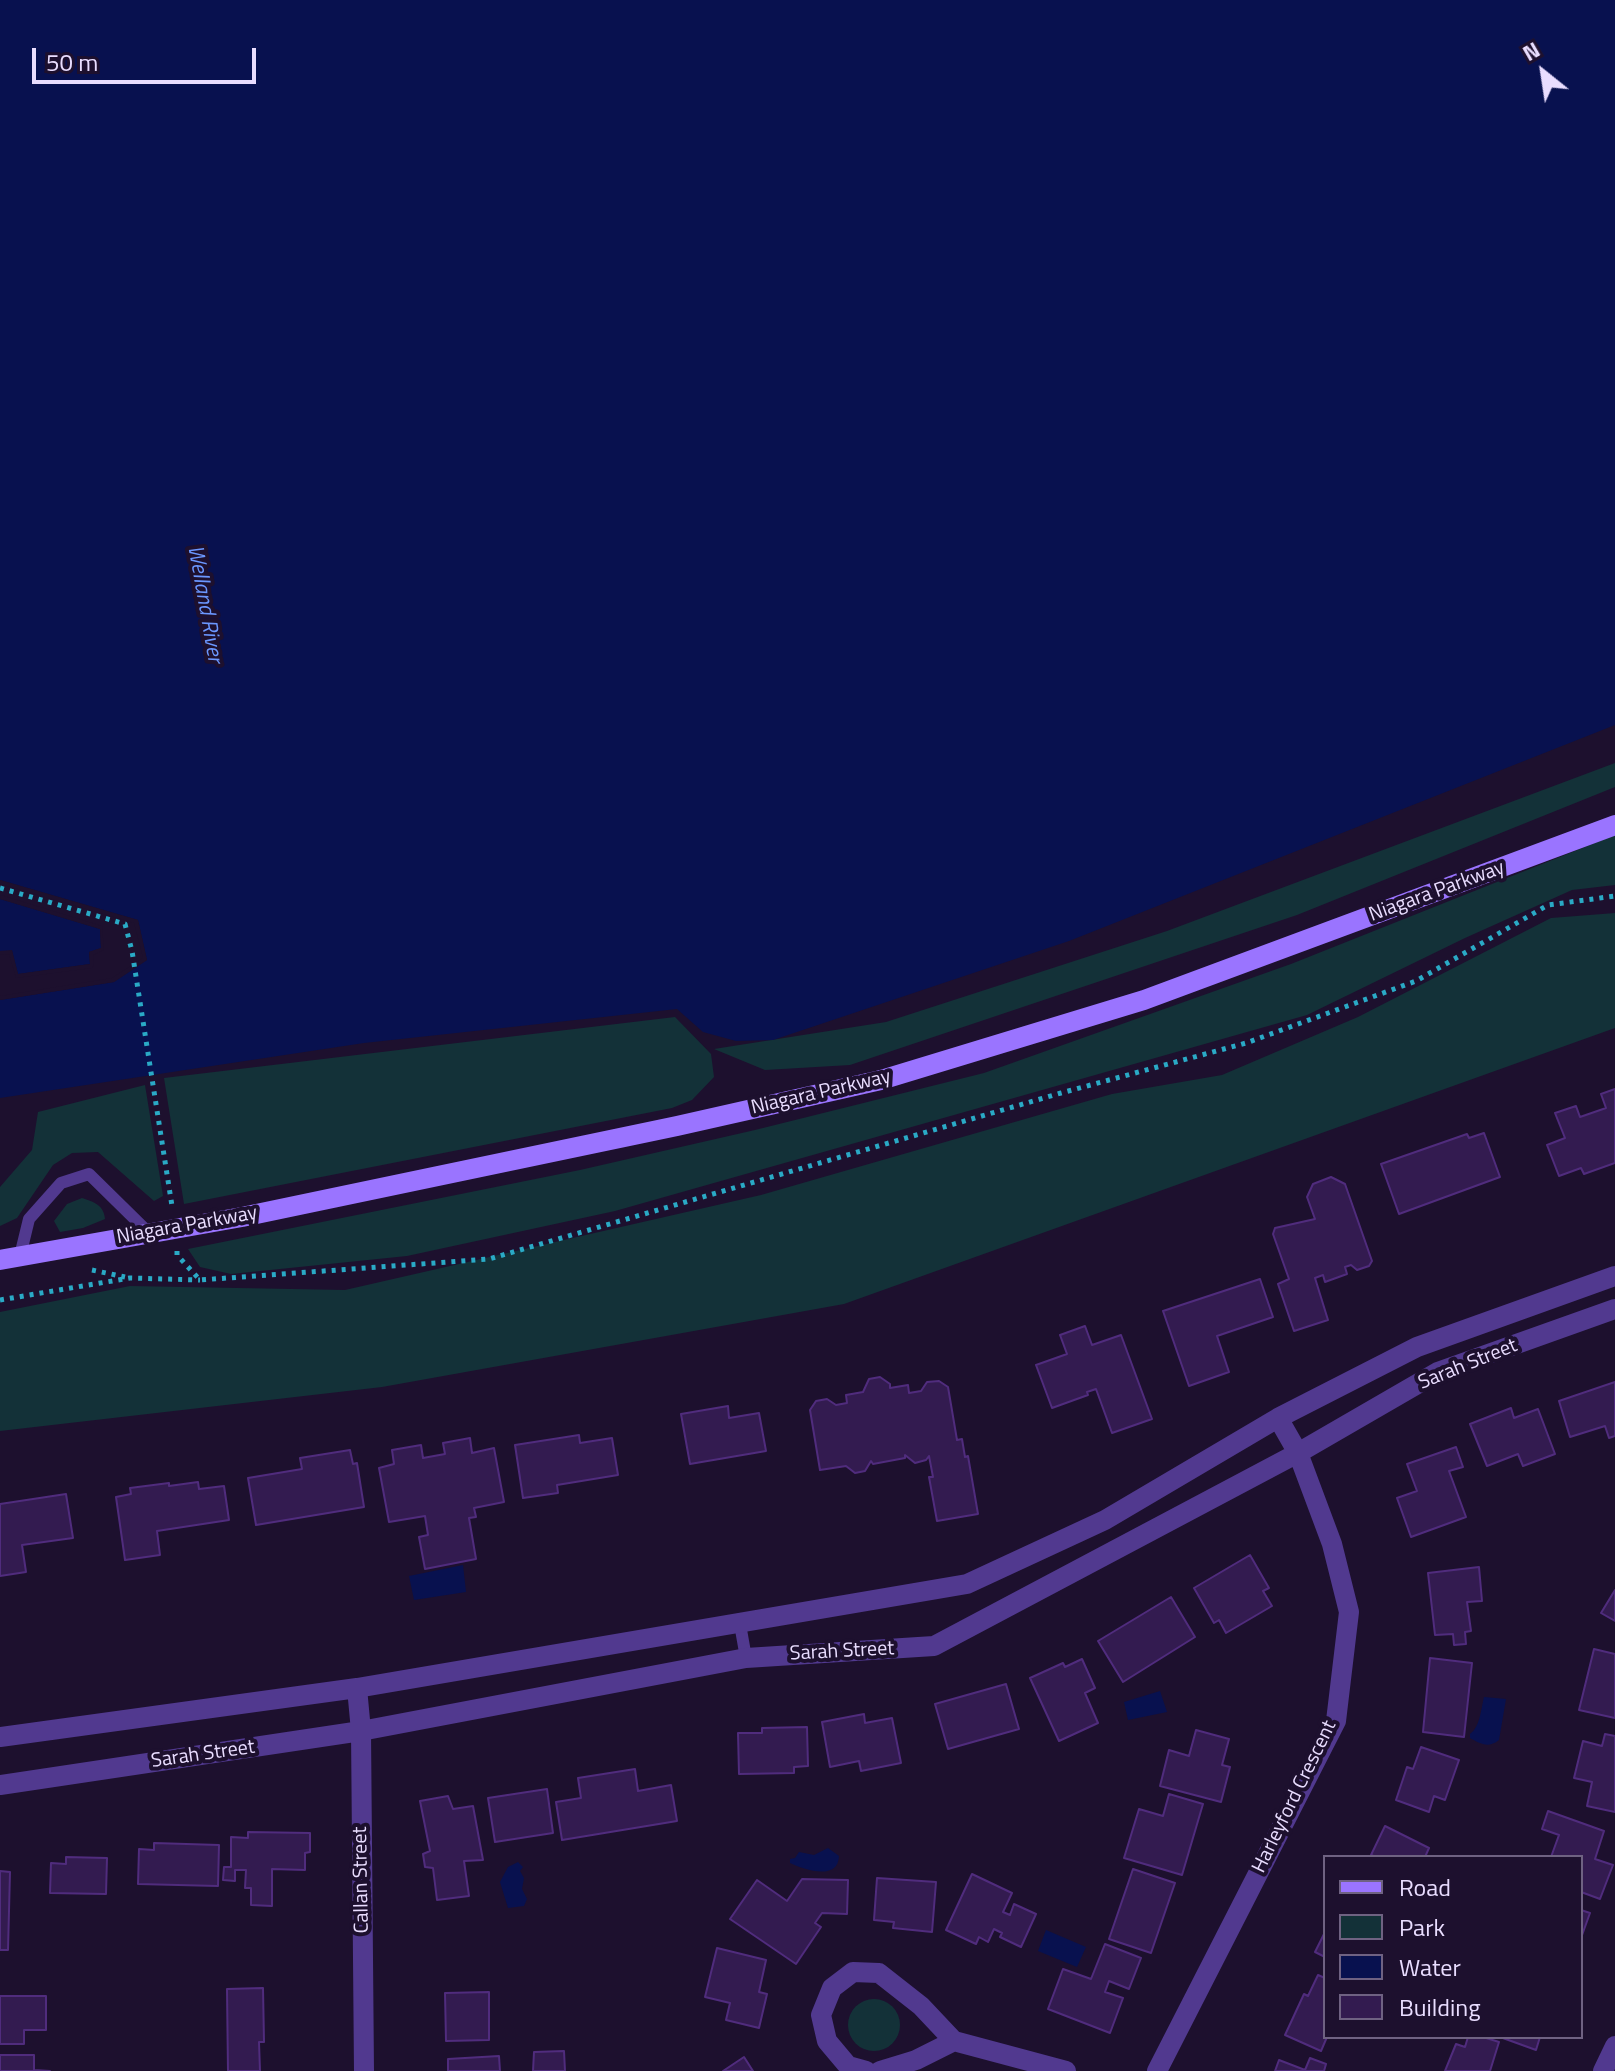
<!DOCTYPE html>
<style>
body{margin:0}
#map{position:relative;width:1615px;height:2071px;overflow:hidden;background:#1d102e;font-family:"Titillium Web",sans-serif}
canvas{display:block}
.legend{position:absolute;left:1323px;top:1855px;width:260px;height:184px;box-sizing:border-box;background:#1d102e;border:2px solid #6f6282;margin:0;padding:10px 14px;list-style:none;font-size:24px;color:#e9ddff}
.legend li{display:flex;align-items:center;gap:16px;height:40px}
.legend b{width:40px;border:2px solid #6f6282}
.north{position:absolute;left:1503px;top:32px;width:80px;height:80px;-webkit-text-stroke:6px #1d102e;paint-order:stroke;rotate:330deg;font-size:22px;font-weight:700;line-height:32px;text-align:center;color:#e9ddff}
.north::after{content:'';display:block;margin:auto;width:28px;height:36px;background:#e9ddff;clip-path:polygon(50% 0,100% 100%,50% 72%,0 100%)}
.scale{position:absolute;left:32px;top:48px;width:224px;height:36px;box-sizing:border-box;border:4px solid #e9ddff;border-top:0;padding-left:10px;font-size:24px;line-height:28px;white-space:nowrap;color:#e9ddff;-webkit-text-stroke:6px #1d102e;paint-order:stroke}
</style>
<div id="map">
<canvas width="1615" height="2071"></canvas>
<ul class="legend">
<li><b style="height:10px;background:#9a74ff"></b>Road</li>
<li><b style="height:22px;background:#133138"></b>Park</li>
<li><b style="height:22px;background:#08114f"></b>Water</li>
<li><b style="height:22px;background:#331b50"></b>Building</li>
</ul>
<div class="north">N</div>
<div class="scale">50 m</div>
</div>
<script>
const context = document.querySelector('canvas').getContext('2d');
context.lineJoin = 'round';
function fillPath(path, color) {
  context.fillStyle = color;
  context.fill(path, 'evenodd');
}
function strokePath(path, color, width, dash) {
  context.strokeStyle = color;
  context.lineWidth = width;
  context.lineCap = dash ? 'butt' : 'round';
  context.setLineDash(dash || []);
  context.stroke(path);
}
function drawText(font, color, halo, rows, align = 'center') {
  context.font = font + ' "Titillium Web",sans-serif';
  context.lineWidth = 8;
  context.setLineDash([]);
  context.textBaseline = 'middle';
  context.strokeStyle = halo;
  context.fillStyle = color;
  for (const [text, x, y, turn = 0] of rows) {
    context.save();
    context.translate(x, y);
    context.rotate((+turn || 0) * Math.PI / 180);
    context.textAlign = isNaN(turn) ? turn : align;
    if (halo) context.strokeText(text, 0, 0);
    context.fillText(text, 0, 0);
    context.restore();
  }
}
const green = new Path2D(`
 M 1615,763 L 1615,787 L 1297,915 L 850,1065 L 765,1070 L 714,1049 L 886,1022 L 1167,931 Z
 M 1615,835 L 1615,885 L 1572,890 L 1465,938 L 1307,1015 L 615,1211 L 407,1256 L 231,1274 L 200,1267 L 188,1249 L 580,1170 L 755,1130 L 984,1073 L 1291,964 Z
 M 1615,913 L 1615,1028 L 844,1304 L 382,1387 L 0,1431 L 0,1312 L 130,1286 L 345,1290 L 761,1195 L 1112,1094 L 1222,1075 L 1358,1017 L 1551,918 Z
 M 675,1017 L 711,1054 L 714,1077 L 692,1100 L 672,1108 L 184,1204 L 164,1078 Z
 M 145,1085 L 163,1196 L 154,1201 L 98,1152 L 72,1153 L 53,1165 L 17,1218 L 0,1226 L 0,1187 L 32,1150 L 38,1112 Z
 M 82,1198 C 94,1202 104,1205 105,1219 L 83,1228 L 60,1232 L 54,1221 L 67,1204 Z
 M848 2025a26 26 0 1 1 52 0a26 26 0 1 1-52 0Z`);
const water = new Path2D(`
 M 0,0 L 1615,0 L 1615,725 L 1069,941 L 773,1040 L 736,1041 L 703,1032 L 677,1009 L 364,1043 L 0,1098 L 0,1000 L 114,982 L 147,960 L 138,920 L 0,880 Z
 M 0,899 L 100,929 L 101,948 L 89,952 L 90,964 L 18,974 L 12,951 L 0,951 Z
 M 463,1565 L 466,1592 L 414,1600 L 409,1576 Z
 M 1160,1691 L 1167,1712 L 1128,1720 L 1124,1702 Z
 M 1484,1697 L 1506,1699 L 1499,1740 C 1488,1749 1479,1743 1470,1738 L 1470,1734 C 1480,1727 1481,1709 1484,1697 Z
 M 828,1848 L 839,1856 C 838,1882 803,1869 790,1863 L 790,1859 L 795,1858 L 799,1852 L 814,1855 Z
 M 518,1862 L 523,1867 L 520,1871 L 524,1878 L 522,1889 L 527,1899 L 524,1906 L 508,1908 L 500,1882 L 508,1867 Z
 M 1046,1930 L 1086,1947 L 1077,1967 L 1038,1951 Z`);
const pier = new Path2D(`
 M 0,880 L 138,920 L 147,960 L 114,982 L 0,1000 L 0,996 L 112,978 L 143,958 L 134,923 L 0,884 Z
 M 1,895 L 102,926 L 104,950 L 93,955 L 94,965 L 92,968 L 16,978 L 9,954 L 0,955 L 0,951 L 12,950 L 18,974 L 90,964 L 89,952 L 101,948 L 100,929 L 0,899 Z`);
const building = new Path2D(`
 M 1615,1089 L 1615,1163 L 1584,1174 L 1581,1168 L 1559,1176 L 1547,1145 L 1565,1138 L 1555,1113 L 1576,1106 L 1580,1117 L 1606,1108 L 1601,1094 Z
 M 1484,1133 L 1500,1177 L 1399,1214 L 1381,1164 L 1467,1134 L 1469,1138 Z
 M 1331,1177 L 1345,1184 L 1372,1261 L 1369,1266 L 1357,1270 L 1351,1265 L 1345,1267 L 1347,1274 L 1325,1282 L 1323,1275 L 1315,1278 L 1328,1320 L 1294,1331 L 1278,1284 L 1289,1279 L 1273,1234 L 1275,1228 L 1315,1219 L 1307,1197 L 1313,1184 Z
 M 1260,1279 L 1273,1317 L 1217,1336 L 1229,1372 L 1189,1386 L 1163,1311 Z
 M 1085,1326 L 1092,1345 L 1121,1335 L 1152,1419 L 1112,1433 L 1096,1389 L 1087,1392 L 1088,1395 L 1052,1408 L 1036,1365 L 1067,1354 L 1060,1335 Z
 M 880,1377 L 890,1384 L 890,1388 L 908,1385 L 909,1393 L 921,1391 L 927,1382 L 939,1381 L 948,1387 L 957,1440 L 962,1439 L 965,1457 L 968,1456 L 978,1514 L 937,1521 L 929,1477 L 933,1477 L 929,1456 L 926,1460 L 915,1463 L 905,1455 L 905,1458 L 873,1464 L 871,1461 L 865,1471 L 855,1473 L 846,1466 L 820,1470 L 810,1410 L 816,1401 L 827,1399 L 836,1405 L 847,1403 L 846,1395 L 863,1392 L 869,1379 Z
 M 1615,1382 L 1615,1436 L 1609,1438 L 1605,1426 L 1570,1437 L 1559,1401 Z
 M 728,1406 L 729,1418 L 759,1413 L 766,1451 L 690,1464 L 681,1414 Z
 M 1511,1408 L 1514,1418 L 1538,1409 L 1555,1454 L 1523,1466 L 1518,1454 L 1487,1466 L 1470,1424 Z
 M 579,1435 L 580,1443 L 612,1438 L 618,1475 L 557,1485 L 558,1493 L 523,1498 L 515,1445 Z
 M 470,1438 L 472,1453 L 494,1448 L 504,1502 L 474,1508 L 476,1517 L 469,1518 L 476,1559 L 425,1569 L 419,1537 L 428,1535 L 425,1516 L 389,1522 L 379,1468 L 394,1464 L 392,1450 L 421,1445 L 423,1458 L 445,1454 L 443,1443 Z
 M 1456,1447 L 1463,1467 L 1449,1471 L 1466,1517 L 1411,1537 L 1397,1498 L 1417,1491 L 1407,1464 Z
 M 350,1450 L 353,1464 L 357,1463 L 364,1507 L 256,1525 L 248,1478 L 302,1469 L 300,1458 Z
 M 198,1482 L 199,1489 L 224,1486 L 229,1520 L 157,1531 L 160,1555 L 125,1560 L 116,1497 L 131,1494 L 130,1488 L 169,1483 L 169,1486 Z
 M 66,1494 L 73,1538 L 22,1545 L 26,1572 L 0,1576 L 0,1504 Z
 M 1250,1555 L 1269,1588 L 1263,1591 L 1272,1606 L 1226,1633 L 1219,1620 L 1214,1623 L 1194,1588 Z
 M 1479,1567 L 1482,1601 L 1467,1602 L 1471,1631 L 1465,1632 L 1466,1644 L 1454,1645 L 1453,1634 L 1435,1635 L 1428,1573 Z
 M 1615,1590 L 1615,1621 L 1601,1613 Z
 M 1171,1597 L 1195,1637 L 1123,1682 L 1098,1641 Z
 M 1594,1649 L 1615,1654 L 1615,1718 L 1579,1710 Z
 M 1430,1658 L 1472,1663 L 1464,1737 L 1423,1732 Z
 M 1082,1659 L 1095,1688 L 1085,1693 L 1098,1723 L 1059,1741 L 1030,1678 L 1063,1663 L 1065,1667 Z
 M 1006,1684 L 1019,1729 L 948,1749 L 935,1704 Z
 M 864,1714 L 865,1723 L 892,1718 L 901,1763 L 861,1771 L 859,1761 L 830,1767 L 822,1722 Z
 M 807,1727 L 808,1766 L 794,1767 L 794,1773 L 739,1774 L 738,1733 L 762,1733 L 762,1728 Z
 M 1196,1730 L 1229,1739 L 1222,1765 L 1230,1767 L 1221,1802 L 1160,1786 L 1169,1750 L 1189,1756 Z
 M 1605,1734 L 1615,1736 L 1615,1812 L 1587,1806 L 1592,1782 L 1574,1778 L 1583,1741 L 1602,1746 Z
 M 1421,1747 L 1459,1760 L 1445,1800 L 1434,1796 L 1429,1812 L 1396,1800 L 1407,1767 L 1413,1769 Z
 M 635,1769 L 638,1791 L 671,1785 L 677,1821 L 562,1840 L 556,1802 L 581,1798 L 578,1778 Z
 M 547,1789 L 553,1833 L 495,1842 L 488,1798 Z
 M 1169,1794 L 1203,1804 L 1182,1875 L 1124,1858 L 1139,1809 L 1163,1816 Z
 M 448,1796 L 453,1809 L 473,1806 L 483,1860 L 464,1861 L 469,1896 L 437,1900 L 433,1868 L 425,1867 L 423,1854 L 430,1851 L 420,1801 Z
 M 1548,1811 L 1604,1831 L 1595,1859 L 1613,1865 L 1600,1899 L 1581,1892 L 1581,1857 L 1551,1857 L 1559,1835 L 1542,1829 Z
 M 1385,1826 L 1429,1848 L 1425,1857 L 1376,1857 L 1371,1855 Z
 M 248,1832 L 310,1833 L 310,1852 L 305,1853 L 305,1870 L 272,1869 L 272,1906 L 251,1905 L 251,1888 L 245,1888 L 246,1870 L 235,1870 L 235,1881 L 223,1880 L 224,1867 L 231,1867 L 231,1837 L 248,1838 Z
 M 154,1843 L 219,1845 L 218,1886 L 138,1884 L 139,1849 L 154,1850 Z
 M 66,1857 L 107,1858 L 106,1894 L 50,1893 L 51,1863 L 66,1864 Z
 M 1133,1869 L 1175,1883 L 1151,1953 L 1109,1939 Z
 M 0,1871 L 10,1872 L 8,1950 L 0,1950 Z
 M 972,1874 L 1012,1893 L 1003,1912 L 1010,1915 L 1014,1904 L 1036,1914 L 1021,1947 L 1000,1937 L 1002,1933 L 994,1929 L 988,1942 L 979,1937 L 976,1944 L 946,1930 Z
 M 877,1878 L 936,1882 L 932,1932 L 893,1928 L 894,1922 L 874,1920 Z
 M 802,1879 L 848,1880 L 847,1914 L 822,1913 L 815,1923 L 821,1927 L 796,1964 L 730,1919 L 757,1880 L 787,1901 Z
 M 1581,1910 L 1590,1913 L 1581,1938 Z
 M 1325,1932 L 1325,1957 L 1315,1952 Z
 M 1105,1944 L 1141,1958 L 1129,1989 L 1109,1981 L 1105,1992 L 1123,1998 L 1110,2033 L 1048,2009 L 1063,1969 L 1091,1979 Z
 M 717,1948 L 766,1960 L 759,1992 L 767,1994 L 759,2028 L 726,2020 L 730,2003 L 705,1997 Z
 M 1318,1975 L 1325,1978 L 1325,2037 L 1327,2037 L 1321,2051 L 1285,2035 L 1304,1994 L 1308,1996 Z
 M 263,1988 L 264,2042 L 259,2042 L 260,2071 L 228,2071 L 227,1989 Z
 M 489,1992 L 489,2040 L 446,2041 L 445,1993 Z
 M 0,1996 L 46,1996 L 46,2030 L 24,2030 L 24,2044 L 0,2044 Z
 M 1468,2037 L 1483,2037 L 1499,2042 L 1490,2071 L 1445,2071 L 1456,2044 L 1465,2047 Z
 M 1500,2037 L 1540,2037 L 1536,2050 Z
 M 564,2051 L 565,2071 L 533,2071 L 534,2052 Z
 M 0,2055 L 34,2055 L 34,2070 L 50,2071 L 0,2071 Z
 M 499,2056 L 500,2071 L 448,2071 L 448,2059 Z
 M 744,2057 L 753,2071 L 723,2071 Z
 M 1310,2058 L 1326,2064 L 1324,2071 L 1275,2071 L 1279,2060 L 1305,2070 Z`);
const path = new Path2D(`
 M 0,888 L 125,924 L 132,951 L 172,1206
 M 177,1251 L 177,1255 L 200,1280 L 489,1259 L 1061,1093 L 1246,1043 L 1416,981 L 1548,905 L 1615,896
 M 92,1270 L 125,1277
 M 0,1300 L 130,1278 L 200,1280`);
const service = new Path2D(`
 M 20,1256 L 29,1219 L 61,1183 L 89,1174 L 149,1233
 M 740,1624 L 746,1658`);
const minor = new Path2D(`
 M 357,1688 L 361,1731 L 364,2071
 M 0,1737 L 357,1688 L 967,1584 L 1105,1520 L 1278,1418 L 1417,1347 L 1615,1276
 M 0,1785 L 361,1731 L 746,1658 L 934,1646 L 1298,1453 L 1438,1372 L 1615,1309
 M 866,2071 L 848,2066 L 827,2041 L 821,2015 L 832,1988 L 853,1972 L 879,1973 L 921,2006 L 954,2041 L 1066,2071
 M 880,2071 L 916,2060 L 954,2041
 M 1157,2071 L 1336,1721 L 1349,1612 L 1332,1544 L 1298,1453 L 1278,1418
 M 1603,2071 L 1615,2046`);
const secondary = new Path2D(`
 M 0,1260 L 242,1217 L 677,1126 L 881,1080 L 1144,1000 L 1615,825`);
const streetNames = [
 ["Niagara Parkway",1437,892,-20],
 ["Niagara Parkway",821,1093,-13],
 ["Niagara Parkway",187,1226,-10],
 ["Sarah Street",1468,1365,-22],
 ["Sarah Street",842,1652,-3],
 ["Sarah Street",203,1755,-8],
 ["Harleyford Crescent",1295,1797,-64],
 ["Callan Street",362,1880,-91]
];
const waterNames = [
 ["Welland River",204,604,80]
];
fillPath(green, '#133138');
fillPath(water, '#08114f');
fillPath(pier, '#1d102e');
fillPath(building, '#331b50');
strokePath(building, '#502c7d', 2);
strokePath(path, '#2aaac6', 5, [4, 6]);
strokePath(service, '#51398f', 12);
strokePath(minor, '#51398f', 20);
strokePath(secondary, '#9a74ff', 20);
drawText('20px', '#e9ddff', '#1d102e', streetNames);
drawText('italic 22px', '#6b97ff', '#1d102e', waterNames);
</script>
